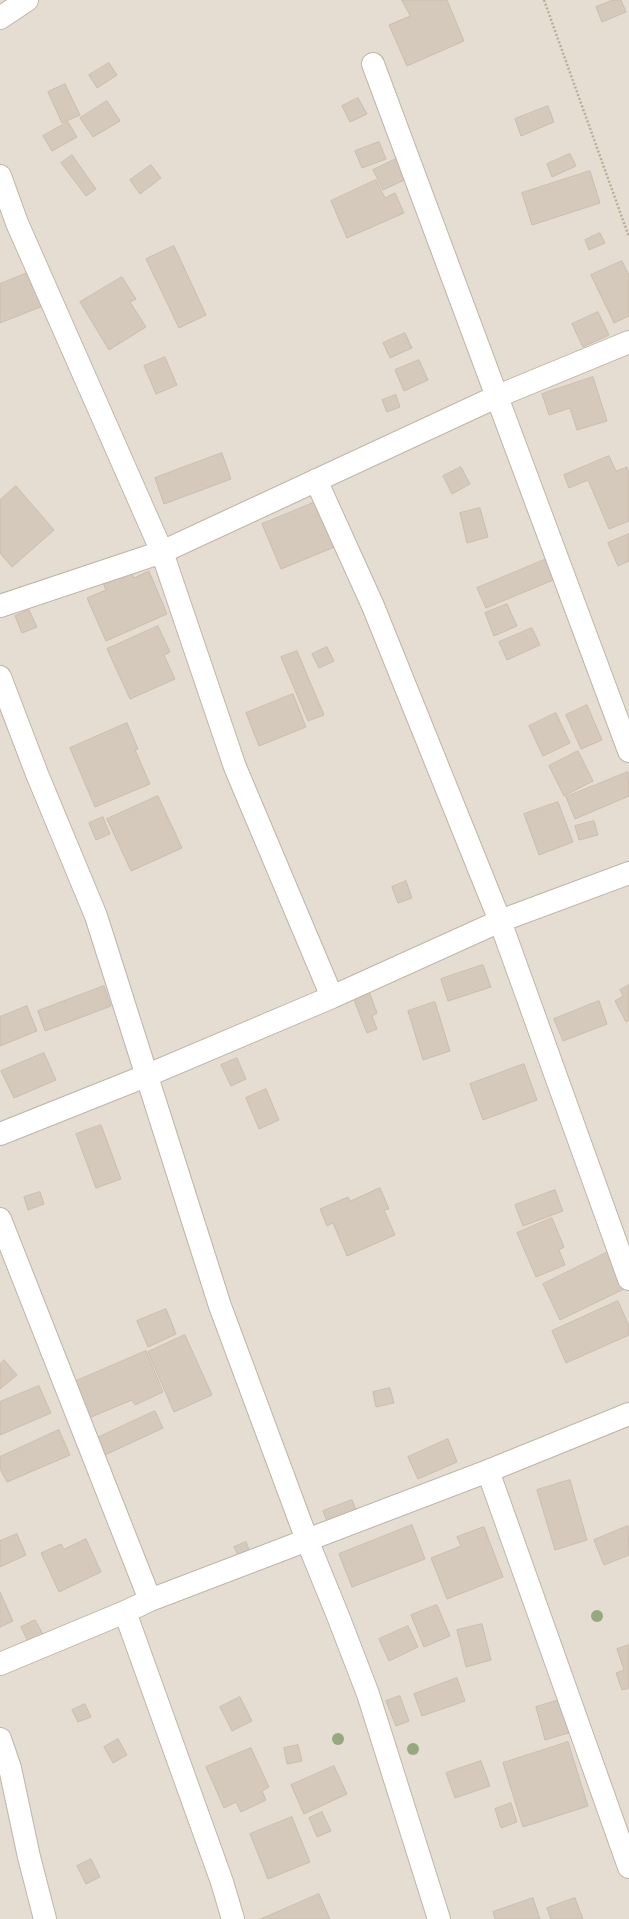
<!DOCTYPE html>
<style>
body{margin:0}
canvas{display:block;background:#f1ebe3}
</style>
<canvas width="629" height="1919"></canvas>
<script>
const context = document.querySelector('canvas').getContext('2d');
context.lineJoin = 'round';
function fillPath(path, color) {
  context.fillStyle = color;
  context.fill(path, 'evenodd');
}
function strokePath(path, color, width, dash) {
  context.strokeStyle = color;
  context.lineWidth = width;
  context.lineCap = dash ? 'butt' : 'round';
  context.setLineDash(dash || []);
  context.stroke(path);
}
const residential = new Path2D(`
 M 0,0 L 629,0 L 629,1919 L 0,1919 Z`);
const building = new Path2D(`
 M 402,0 L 447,0 L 464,41 L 407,66 L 389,25 L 410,16 Z
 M 613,0 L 621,0 L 626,12 L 602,22 L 596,7 Z
 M 109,63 L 117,75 L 97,88 L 89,75 Z
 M 65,84 L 80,115 L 62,123 L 48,92 Z
 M 358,98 L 367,114 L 350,122 L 342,106 Z
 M 107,101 L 120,121 L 93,137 L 80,118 Z
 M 548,106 L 554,122 L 521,136 L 515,119 Z
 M 68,122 L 77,137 L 52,151 L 43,136 Z
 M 379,142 L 386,159 L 362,168 L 355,151 Z
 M 570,154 L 576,166 L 552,177 L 547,164 Z
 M 72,155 L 96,189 L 86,196 L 61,163 Z
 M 396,159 L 406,179 L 383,190 L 373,170 Z
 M 151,165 L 161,178 L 140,194 L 130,180 Z
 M 590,171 L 600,203 L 532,225 L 522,193 Z
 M 376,180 L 385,198 L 395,193 L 404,213 L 347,238 L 331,201 Z
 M 600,233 L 605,243 L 589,250 L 585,240 Z
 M 174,246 L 206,315 L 179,328 L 146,259 Z
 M 622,261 L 629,275 L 629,316 L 614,323 L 591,275 Z
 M 35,270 L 48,304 L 0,323 L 0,284 Z
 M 122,277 L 136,299 L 130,302 L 146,327 L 109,350 L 80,302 Z
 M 598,312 L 609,335 L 583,347 L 572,324 Z
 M 405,333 L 412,348 L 390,358 L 383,343 Z
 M 165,357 L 177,385 L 156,394 L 144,366 Z
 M 419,360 L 428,380 L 404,391 L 395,370 Z
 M 593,377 L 607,421 L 577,430 L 570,408 L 549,415 L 542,394 Z
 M 396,395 L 400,407 L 387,412 L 382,400 Z
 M 222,453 L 231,479 L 164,504 L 155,478 Z
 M 609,456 L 616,471 L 627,467 L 629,473 L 629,521 L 609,529 L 588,480 L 569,488 L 564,475 Z
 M 461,467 L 470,484 L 452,494 L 443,476 Z
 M 16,486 L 54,530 L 12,567 L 0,553 L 0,500 Z
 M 318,501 L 337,546 L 281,569 L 262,524 Z
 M 480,508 L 488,537 L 467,543 L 460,513 Z
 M 629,534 L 629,561 L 618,566 L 608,543 Z
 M 549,558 L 558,578 L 486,608 L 477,588 Z
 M 129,567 L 134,578 L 149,571 L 167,614 L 106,641 L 87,598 L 106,590 L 101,578 Z
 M 507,604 L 517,626 L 494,636 L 485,613 Z
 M 29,610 L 37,627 L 22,633 L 15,616 Z
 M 158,626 L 170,652 L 164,655 L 175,679 L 130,699 L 107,649 Z
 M 532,628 L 540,645 L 507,660 L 499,642 Z
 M 327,647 L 334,661 L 319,668 L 312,654 Z
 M 297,651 L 324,715 L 308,721 L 281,657 Z
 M 293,694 L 306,727 L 259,746 L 246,713 Z
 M 587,705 L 602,740 L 581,749 L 566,715 Z
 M 556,713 L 570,743 L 543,756 L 529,726 Z
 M 127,723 L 138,749 L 135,750 L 150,784 L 95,807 L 70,748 Z
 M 578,751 L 593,781 L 564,796 L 549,766 Z
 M 628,772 L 629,796 L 575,819 L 566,797 Z
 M 158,796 L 182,848 L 131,871 L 107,819 Z
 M 558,802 L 573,842 L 539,855 L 524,814 Z
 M 103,817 L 110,834 L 96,840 L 89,823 Z
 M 594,821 L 598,835 L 579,840 L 575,826 Z
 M 406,881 L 412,898 L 398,903 L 392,887 Z
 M 483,965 L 491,987 L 448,1001 L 441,979 Z
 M 629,985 L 629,1020 L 626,1022 L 615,1001 L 623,996 L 620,990 Z
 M 104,986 L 111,1006 L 45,1031 L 38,1011 Z
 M 368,989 L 377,1013 L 372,1016 L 377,1029 L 367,1033 L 352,995 Z
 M 599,1001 L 607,1024 L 563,1041 L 554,1019 Z
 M 435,1002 L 450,1051 L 423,1060 L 408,1011 Z
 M 27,1006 L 37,1031 L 0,1046 L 0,1017 Z
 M 44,1053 L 56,1080 L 14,1098 L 1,1071 Z
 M 237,1058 L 246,1079 L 231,1086 L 221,1065 Z
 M 524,1064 L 537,1100 L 483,1120 L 470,1084 Z
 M 266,1089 L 279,1120 L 259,1129 L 246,1098 Z
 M 101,1125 L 121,1179 L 96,1188 L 76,1134 Z
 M 380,1188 L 389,1209 L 384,1210 L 395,1235 L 347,1256 L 333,1223 L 327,1226 L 320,1209 L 348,1197 L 350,1201 Z
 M 555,1190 L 563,1211 L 523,1226 L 515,1205 Z
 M 40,1192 L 44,1204 L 28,1210 L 24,1197 Z
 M 552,1218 L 564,1247 L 559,1250 L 565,1265 L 536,1277 L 517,1233 Z
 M 608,1252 L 626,1288 L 560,1320 L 543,1284 Z
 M 618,1301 L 629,1326 L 629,1335 L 566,1363 L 552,1331 Z
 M 166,1309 L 176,1334 L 148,1347 L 137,1321 Z
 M 185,1335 L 212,1395 L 174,1412 L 148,1352 Z
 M 146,1351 L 163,1392 L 135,1405 L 132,1400 L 89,1418 L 74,1382 Z
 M 4,1360 L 17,1375 L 0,1389 L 0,1364 Z
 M 39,1386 L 51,1413 L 0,1435 L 0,1402 Z
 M 390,1388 L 394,1403 L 376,1407 L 373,1392 Z
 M 155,1411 L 163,1428 L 105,1455 L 97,1438 Z
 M 59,1430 L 70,1455 L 7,1482 L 0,1469 L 0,1457 Z
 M 448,1439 L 457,1462 L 418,1479 L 408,1457 Z
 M 570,1480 L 587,1540 L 555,1550 L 537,1490 Z
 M 352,1500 L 359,1517 L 330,1529 L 323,1511 Z
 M 412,1525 L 425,1559 L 352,1587 L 339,1554 Z
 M 628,1526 L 629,1555 L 604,1565 L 594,1540 Z
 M 484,1527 L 503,1577 L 447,1599 L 431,1558 L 461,1546 L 457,1537 Z
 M 17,1534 L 26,1555 L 0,1567 L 0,1541 Z
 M 86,1539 L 101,1572 L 59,1592 L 41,1553 L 61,1544 L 64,1549 Z
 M 246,1542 L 250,1552 L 239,1557 L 234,1547 Z
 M 0,1592 L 13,1621 L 0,1627 Z
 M 437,1605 L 450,1636 L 424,1647 L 411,1615 Z
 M 35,1620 L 44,1636 L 29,1644 L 21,1627 Z
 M 482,1624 L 491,1660 L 466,1667 L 457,1630 Z
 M 408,1626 L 418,1647 L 389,1661 L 379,1639 Z
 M 629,1645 L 629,1688 L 622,1690 L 616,1673 L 624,1670 L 617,1649 Z
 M 457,1678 L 465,1701 L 422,1716 L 414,1694 Z
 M 400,1696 L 409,1721 L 396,1726 L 386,1701 Z
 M 240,1697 L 252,1721 L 232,1731 L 220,1707 Z
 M 566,1698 L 575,1731 L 545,1740 L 536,1707 Z
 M 85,1704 L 91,1717 L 78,1722 L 72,1710 Z
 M 118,1739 L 127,1755 L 113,1763 L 104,1747 Z
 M 568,1742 L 588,1806 L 523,1827 L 503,1763 Z
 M 298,1745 L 302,1761 L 287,1764 L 284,1748 Z
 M 251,1748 L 269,1787 L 262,1791 L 266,1800 L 241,1812 L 236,1802 L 224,1808 L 206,1767 Z
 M 481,1761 L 490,1786 L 455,1798 L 446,1773 Z
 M 334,1766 L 347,1794 L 304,1814 L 291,1785 Z
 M 511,1803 L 517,1822 L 501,1828 L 495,1809 Z
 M 322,1812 L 331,1831 L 317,1837 L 309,1818 Z
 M 292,1817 L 310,1862 L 268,1879 L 250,1834 Z
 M 91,1859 L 100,1877 L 86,1884 L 77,1866 Z
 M 319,1894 L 330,1919 L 261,1919 Z
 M 533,1898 L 540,1919 L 495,1919 L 493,1912 Z
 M 575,1898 L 583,1919 L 551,1919 L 547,1908 Z`);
const path = new Path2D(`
 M 544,0 L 629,237`);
const minor = new Path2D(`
 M 0,18 L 27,0
 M 373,64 L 629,751
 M 0,176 L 17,223 L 162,552 L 235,767 L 332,997
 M 316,480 L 373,606 L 500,921 L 629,1279
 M 0,606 L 162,552 L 498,396 L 629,342
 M 0,677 L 37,774 L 96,916 L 220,1306 L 307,1540 L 338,1616 L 368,1694 L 439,1919
 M 0,1134 L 148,1075 L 332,997 L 500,921 L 629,873
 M 0,1219 L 150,1600
 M 488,1471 L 629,1867
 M 125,1612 L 222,1882 L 233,1919
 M 0,1664 L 125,1612 L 150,1600 L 488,1471 L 629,1414
 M 0,1739 L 10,1768 L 29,1857 L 45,1919`);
const trees = [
 [597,1616],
 [338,1739],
 [413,1749]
];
fillPath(residential, '#e5ddd1');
fillPath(building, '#d5c9bc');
strokePath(building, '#cdbdac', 1);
strokePath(minor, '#bfb5a9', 24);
strokePath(path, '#bdac98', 2.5, [2, 2]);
strokePath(minor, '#fff', 22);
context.fillStyle = '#96a87d';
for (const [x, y] of trees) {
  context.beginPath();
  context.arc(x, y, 6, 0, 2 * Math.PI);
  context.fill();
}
</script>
